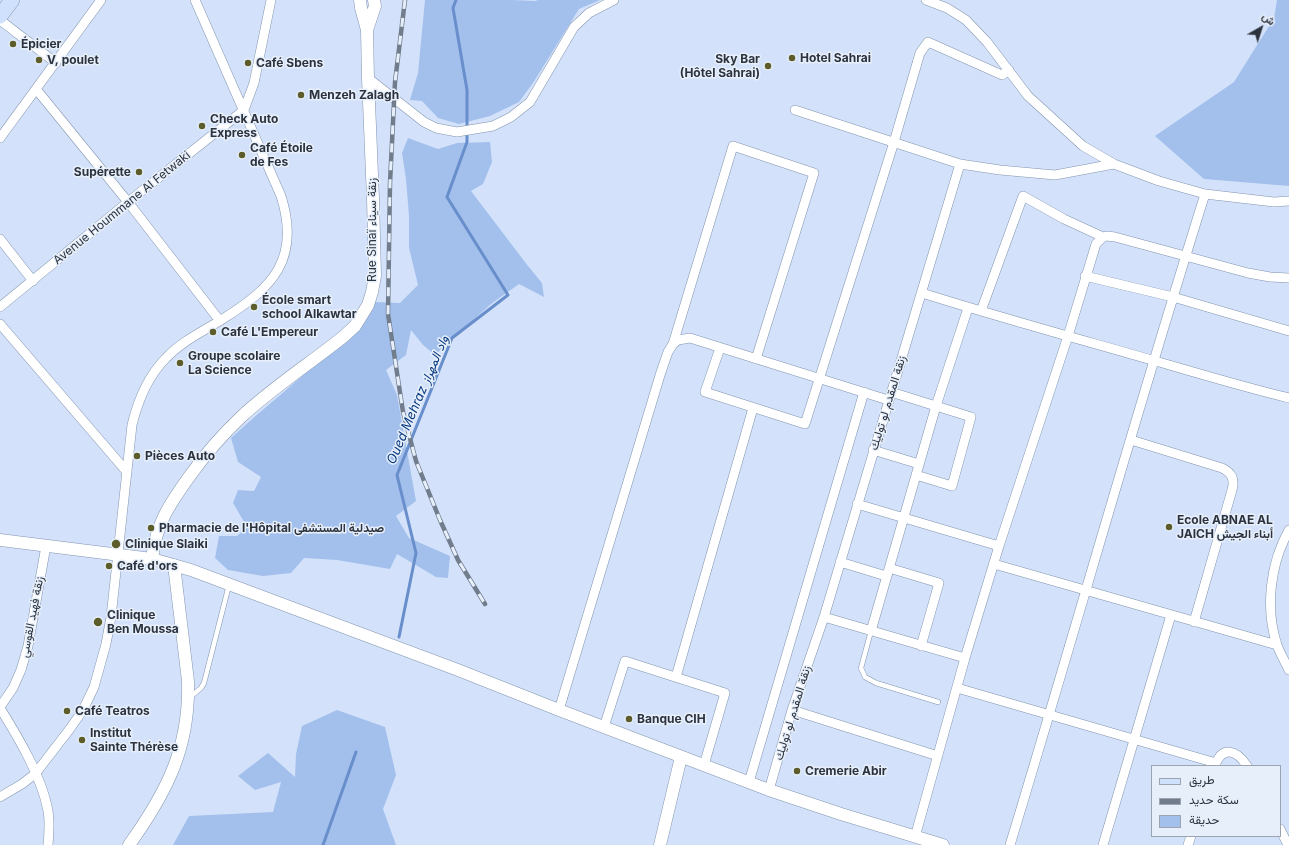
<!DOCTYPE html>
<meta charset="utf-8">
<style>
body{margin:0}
#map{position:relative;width:1289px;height:845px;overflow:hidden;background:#d3e2fa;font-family:Inter,Vazirmatn,sans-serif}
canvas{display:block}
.legend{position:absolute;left:1151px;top:765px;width:130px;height:72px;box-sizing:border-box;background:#e7effb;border:1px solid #9ca4af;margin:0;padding:5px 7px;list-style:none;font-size:12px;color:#2c333e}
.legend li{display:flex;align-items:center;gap:8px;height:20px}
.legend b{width:20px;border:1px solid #9ca4af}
.north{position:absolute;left:1241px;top:8px;width:40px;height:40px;-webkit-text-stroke:3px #e7effb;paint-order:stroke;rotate:39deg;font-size:11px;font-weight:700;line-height:16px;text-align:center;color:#2c333e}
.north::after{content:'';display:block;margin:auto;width:14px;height:18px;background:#2c333e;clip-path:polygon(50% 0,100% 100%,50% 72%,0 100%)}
</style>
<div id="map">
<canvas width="1289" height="845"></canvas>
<ul class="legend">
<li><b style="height:5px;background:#d0e1fd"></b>طريق</li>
<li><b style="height:5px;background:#717c8c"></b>سكة حديد</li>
<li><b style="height:11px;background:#a3c0ed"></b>حديقة</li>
</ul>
<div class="north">ش</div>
</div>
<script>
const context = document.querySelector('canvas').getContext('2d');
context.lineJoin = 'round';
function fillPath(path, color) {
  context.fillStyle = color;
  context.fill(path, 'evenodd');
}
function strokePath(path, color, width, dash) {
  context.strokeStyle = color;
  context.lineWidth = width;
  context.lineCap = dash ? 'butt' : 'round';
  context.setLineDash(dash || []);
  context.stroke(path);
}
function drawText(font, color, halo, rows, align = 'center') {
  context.font = font + ' Inter,Vazirmatn,sans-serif';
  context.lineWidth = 3;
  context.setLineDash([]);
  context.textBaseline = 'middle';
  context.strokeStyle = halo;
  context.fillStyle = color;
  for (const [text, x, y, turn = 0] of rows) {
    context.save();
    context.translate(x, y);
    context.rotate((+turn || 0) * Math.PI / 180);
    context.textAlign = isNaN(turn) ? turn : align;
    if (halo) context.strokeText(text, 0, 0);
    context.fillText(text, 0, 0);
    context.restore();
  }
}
const green = new Path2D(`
 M 425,0 L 512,0 L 535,1 L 538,0 L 600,0 L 579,9 L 533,83 L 519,102 L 490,116 L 459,124 L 438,118 L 422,101 L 410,100 L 418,73 Z
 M 1277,0 L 1289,0 L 1289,186 L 1204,179 L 1155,136 L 1234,82 L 1274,18 Z
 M 408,138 L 438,149 L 457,143 L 490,142 L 492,162 L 483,184 L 471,191 L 528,266 L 542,283 L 544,297 L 519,284 L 491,304 L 435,355 L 423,345 L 411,330 L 406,355 L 386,370 L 397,395 L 416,501 L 396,516 L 409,538 L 450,556 L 448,578 L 436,577 L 397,554 L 390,569 L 337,560 L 304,558 L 291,573 L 263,576 L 228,570 L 215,558 L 219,536 L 237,536 L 247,527 L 233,503 L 238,490 L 254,491 L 261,477 L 238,462 L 231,438 C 263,408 299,381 330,350 C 345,334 359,318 373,302 L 400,303 L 418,285 L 409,248 L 409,216 L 406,179 L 402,153 Z
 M 337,710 L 385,727 L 396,775 L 383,809 L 396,845 L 173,845 L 189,816 L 273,812 L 281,782 L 255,790 L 238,776 L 268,753 L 295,777 L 296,754 L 302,726 Z`);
const stream = new Path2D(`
 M 399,637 L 416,553 L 397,475 L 452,338 L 508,295 L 447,197 L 467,142 L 467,90 L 453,8 L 456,0
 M 323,845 L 356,752`);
const service = new Path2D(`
 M 871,631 L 861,668 L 865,677 L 876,683 L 938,702
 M 189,698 L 201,688 L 204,683 L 229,585`);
const minor = new Path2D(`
 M 926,0 L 947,8 L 966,20 L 987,42 L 1028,96 L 1083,146 L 1114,164 L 1159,181 L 1205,194 L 1274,202 L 1289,201
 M 0,20 L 56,63
 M 368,78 L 424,122 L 436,128 L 457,132 L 493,126 L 511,117 L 530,102 L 574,27 L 589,13 L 614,0
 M 36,89 L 128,202 L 220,321
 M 795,110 L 960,164 L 1000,170 L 1055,175 L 1114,164
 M 0,138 L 101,0
 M 0,239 L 33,281
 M 1085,276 L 1173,297 L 1289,331
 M 922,293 C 998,317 1075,338 1152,360 C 1197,373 1243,387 1289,398
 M 0,307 L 128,202 L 244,110 L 254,83 L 271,0
 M 981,311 L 1023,196 L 1064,219 L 1103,237 L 1107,236 L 1115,237 L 1248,273 L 1270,277 L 1289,278
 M 0,324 L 127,472
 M 673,344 L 678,340 L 690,338 L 888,400
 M 720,348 L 705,392 L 805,424 L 894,142 L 920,53 L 928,42 L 1002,75 L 1009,70
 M 891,392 L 971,417 L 952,486 L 916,475
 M 1131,440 L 1222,468 C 1232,473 1235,479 1232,490 L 1194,622
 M 873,450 L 919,464
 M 857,504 L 999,546
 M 1289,530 C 1270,564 1265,608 1277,645 C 1280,653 1285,662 1289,670
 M 840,562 L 886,576
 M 994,564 L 1277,645
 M 889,568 L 939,583 L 921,646
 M 824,617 L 965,658
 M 871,631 L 936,406 L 968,308
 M 676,677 L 753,408
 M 957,688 L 1216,763
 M 0,707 L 13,688 L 21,670 L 28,646 L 46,546
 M 0,708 C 18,737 42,777 48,811 C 50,822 49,834 48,845
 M 559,710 L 661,372 L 668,352 L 673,344 L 733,146 L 814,173 L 756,359
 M 792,710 L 938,756
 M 604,727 L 625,661 L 725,693 L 704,765
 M 1215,766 C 1222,745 1237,750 1247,766
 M 749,782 L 864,392
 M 769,790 L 792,710 L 824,617 L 960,164
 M 0,797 L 22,784 L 35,774 L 69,730 L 83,710 L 94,687 L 106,644 L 111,617 L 132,425 C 138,400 148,376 166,358 C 182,341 202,332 221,320 C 273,288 301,259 281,196 L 195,0
 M 1280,829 L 1288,845
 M 915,837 L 965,658 L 999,546 L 1068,336 L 1096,244 L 1103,237
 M 1010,845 C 1076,628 1137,410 1205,194
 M 1103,845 L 1171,615
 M 1188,845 L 1191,836`);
const tertiary = new Path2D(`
 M 367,30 L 375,6 L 374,0
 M 0,540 L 152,559 L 191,570 L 458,670 L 559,710 L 769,790 L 841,814 L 943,845
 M 152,559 C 156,524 169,505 189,477 C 204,456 222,435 241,417 C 272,388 309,364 343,337 L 355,326 L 368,305 L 372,292 L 375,276 L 373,199 L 368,78 L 367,30 L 361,8 L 360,0
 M 129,845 C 167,792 190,747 188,681 L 174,565
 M 660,845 L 681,757`);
const primary = new Path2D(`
 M 0,16 L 12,0`);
const rail = new Path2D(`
 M 405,0 L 395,82 L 390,183 L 388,314 L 403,412 L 416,461 L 440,520 L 458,560 L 485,604`);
const markers = [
 [13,44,4,"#5c5d2a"],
 [792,58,4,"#5c5d2a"],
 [39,60,4,"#5c5d2a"],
 [248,63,4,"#5c5d2a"],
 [768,66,4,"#5c5d2a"],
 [301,95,4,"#5c5d2a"],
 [202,126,4,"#5c5d2a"],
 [242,155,4,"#5c5d2a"],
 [139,172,4,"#5c5d2a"],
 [254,307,4,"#5c5d2a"],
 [213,332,4,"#5c5d2a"],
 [180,363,4,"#5c5d2a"],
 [137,456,4,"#5c5d2a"],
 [1169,527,4,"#5c5d2a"],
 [151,528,4,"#5c5d2a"],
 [116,544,5,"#5c5d2a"],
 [109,566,4,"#5c5d2a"],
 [98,622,5,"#5c5d2a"],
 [67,711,4,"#5c5d2a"],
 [629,719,4,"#5c5d2a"],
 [82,740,4,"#5c5d2a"],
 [797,771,4,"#5c5d2a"]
];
const poiNames = [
 ["Épicier",21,44],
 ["Hotel Sahrai",800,58],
 ["Sky Bar",760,59,"right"],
 ["(Hôtel Sahrai)",760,73,"right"],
 ["V, poulet",47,60],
 ["Café Sbens",256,63],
 ["Menzeh Zalagh",309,95],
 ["Check Auto",210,119],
 ["Express",210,133],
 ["Café Étoile",250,148],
 ["de Fes",250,162],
 ["Supérette",131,172,"right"],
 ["École smart",262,300],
 ["school Alkawtar",262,314],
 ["Café L'Empereur",221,332],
 ["Groupe scolaire",188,356],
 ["La Science",188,370],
 ["Pièces Auto",145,456],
 ["Ecole ABNAE AL",1177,520],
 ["JAICH أبناء الجيش",1177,534],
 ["Pharmacie de l'Hôpital صيدلية المستشفى",159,528],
 ["Clinique Slaiki",125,544],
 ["Café d'ors",117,566],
 ["Clinique",107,615],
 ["Ben Moussa",107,629],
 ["Café Teatros",75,711],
 ["Banque CIH",637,719],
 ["Institut",90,733],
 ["Sainte Thérèse",90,747],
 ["Cremerie Abir",805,771]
];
const streetNames = [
 ["Avenue Hoummane Al Fetwaki",122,208,-39],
 ["Rue Sinaï زنقة سيناء",372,230,-90],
 ["زنقة المقدم لو توليك",888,403,-73],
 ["زنقة فهيد القوسي",32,617,-79],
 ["زنقة المقدم لو توليك",793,713,-73]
];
const waterNames = [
 ["Oued Mehraz واد المهراز",418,400,-67]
];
fillPath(green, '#a3c0ed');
strokePath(stream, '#688ecb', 3);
strokePath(service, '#8294af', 5.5);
strokePath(minor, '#8294af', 10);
strokePath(tertiary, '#8294af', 13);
strokePath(primary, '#8297b9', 16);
strokePath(service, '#fff', 4.5);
strokePath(minor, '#fff', 9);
strokePath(tertiary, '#fff', 12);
strokePath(primary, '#d0e1fd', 15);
strokePath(rail, '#717c8c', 4.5);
strokePath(rail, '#e7effb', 3, [9]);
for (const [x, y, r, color] of markers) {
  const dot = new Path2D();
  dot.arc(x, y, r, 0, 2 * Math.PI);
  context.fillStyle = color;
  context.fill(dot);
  strokePath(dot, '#e7effb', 1.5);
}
drawText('bold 12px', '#2c333e', '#e7effb', poiNames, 'left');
drawText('12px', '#2c333e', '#e7effb', streetNames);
drawText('italic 13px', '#083980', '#e7effb', waterNames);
</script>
